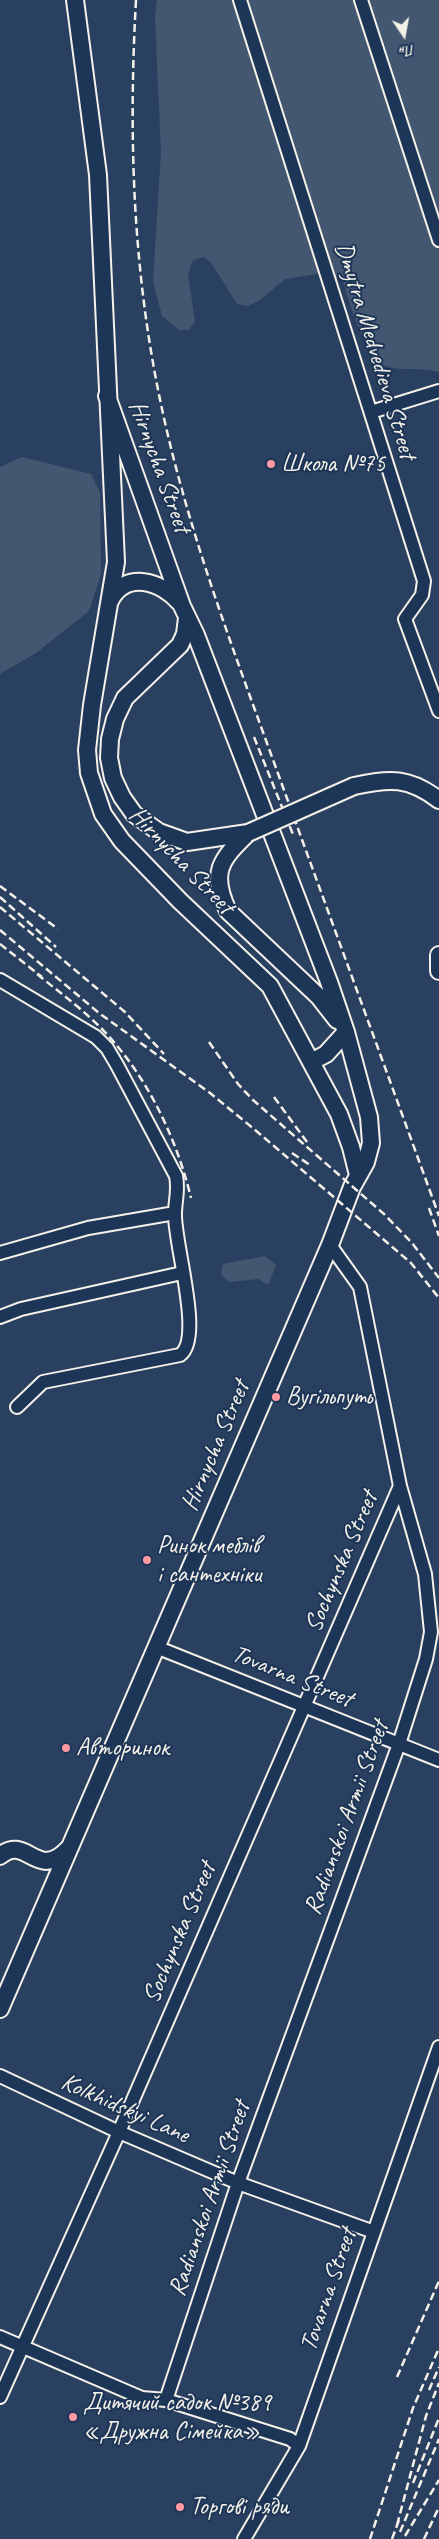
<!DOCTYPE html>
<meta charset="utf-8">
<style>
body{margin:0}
#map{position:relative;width:439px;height:2539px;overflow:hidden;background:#2a4060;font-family:Caveat,sans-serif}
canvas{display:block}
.north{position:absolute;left:379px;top:10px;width:50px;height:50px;-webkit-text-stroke:4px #1d3557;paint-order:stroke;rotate:168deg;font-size:14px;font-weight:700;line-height:20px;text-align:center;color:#f4f1e8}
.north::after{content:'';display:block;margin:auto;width:18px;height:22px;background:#f4f1e8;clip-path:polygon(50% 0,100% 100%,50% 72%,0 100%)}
</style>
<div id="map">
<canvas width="439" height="2539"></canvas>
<div class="north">Пн</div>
</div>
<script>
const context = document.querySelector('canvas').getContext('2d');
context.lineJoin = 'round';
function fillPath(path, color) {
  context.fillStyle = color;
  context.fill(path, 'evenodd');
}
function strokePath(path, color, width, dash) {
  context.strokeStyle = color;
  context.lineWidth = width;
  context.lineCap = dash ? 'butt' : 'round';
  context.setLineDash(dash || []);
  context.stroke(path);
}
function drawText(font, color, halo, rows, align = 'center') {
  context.font = font + ' Caveat,sans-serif';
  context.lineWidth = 4;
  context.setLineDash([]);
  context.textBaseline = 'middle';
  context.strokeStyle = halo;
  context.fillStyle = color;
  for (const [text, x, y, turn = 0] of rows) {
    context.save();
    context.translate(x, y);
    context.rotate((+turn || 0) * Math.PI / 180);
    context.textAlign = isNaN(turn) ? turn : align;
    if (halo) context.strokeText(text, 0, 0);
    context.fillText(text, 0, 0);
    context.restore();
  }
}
const green = new Path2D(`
 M 157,0 L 439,0 L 439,372 C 423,367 405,371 389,367 C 366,361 349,302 343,281 L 322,273 L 285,279 L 260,300 L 248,306 L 237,304 L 212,264 L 204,257 L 193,260 L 188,275 L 195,321 L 189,330 L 179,330 L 162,316 L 153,282 L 161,152 L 155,17 Z
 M 22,457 L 91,474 L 100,493 L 101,574 L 89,611 L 36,653 L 0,674 L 0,467 Z
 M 265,1256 L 276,1265 L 268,1285 L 258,1279 L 230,1282 L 221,1275 L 223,1264 Z`);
const minor = new Path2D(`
 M 240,0 L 424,581 L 422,595 L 405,619 L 439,711
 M 361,0 L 439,240
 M 371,412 L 439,391
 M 0,980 L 96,1037 L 107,1048 L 117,1065 L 176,1176 C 179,1190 175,1201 175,1214 C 174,1243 204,1339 180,1355 L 43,1382 L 17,1407
 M 0,1253 L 88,1228 L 175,1213
 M 0,1317 L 21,1309 L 182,1273
 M 156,1647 L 439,1760
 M 0,2076 L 119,2132 L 238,2183 L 374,2232
 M 0,2337 L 142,2398 L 166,2400 L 290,2439 L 299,2446
 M 0,2397 L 119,2132 L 400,1486
 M 166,2400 L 238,2183 L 399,1744 L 426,1659 L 431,1632 L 425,1574 L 400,1486 L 360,1287 L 330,1245
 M 244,2539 L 299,2446 L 439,2047`);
const major = new Path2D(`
 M 75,0 L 98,175 L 116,562 L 92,705 L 87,750 L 89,773 L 103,814 L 122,841 L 180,901 L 270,986 L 339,1114 L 351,1147 L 358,1175
 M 110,601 C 125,570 162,581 180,603
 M 187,618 L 185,634 L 180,645 L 125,698 L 115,719 L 110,739 L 109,758 L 113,778 L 122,797 L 134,814 L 159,832 L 187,842 L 248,833
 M 354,786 C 390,778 409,777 439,800
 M 248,833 C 220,860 210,873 228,911 L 319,997 L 337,1020
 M 439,955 L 439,971
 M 311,1062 L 326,1054 L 346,1032
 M 0,1856 C 27,1833 37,1883 69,1848
 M 0,2009 L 330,1245 L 352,1187 L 366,1162 L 371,1143 L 369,1117 L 346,1032 L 329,982 L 196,635 L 182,606 L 107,396`);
const rail = new Path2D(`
 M 136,0 C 129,125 132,250 155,374 C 180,510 229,638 276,768 C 330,917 385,1067 439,1216
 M 254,737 L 294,837
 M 0,886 L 58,929
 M 0,897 L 56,947
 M 0,907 L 125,1012 L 164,1054
 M 0,930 L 99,1013 L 210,1093 L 254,1129 L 411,1263 L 439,1298
 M 0,944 L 42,977
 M 37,974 C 59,992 81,1008 101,1028 C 146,1074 176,1136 191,1198
 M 209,1042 L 238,1084 L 253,1100 L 384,1214 L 412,1243 L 439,1278
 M 274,1097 L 307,1142
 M 292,1153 L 310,1165
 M 429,1208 L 439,1236
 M 397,2377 L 439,2281
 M 429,2390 L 439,2367
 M 413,2483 L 439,2418
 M 397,2525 L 426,2416 L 439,2383
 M 400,2532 L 439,2439
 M 405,2536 L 439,2480
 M 370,2539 L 413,2408 L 439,2348
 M 392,2539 L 399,2520
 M 424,2539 L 439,2507`);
const majorBridge = new Path2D(`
 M 248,833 L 354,786`);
const markers = [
 [271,464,5,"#ff9aa2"],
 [276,1397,5,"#ff9aa2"],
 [147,1560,5,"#ff9aa2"],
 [66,1748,5,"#ff9aa2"],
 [73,2417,5,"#ff9aa2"],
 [180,2507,5,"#ff9aa2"]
];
const streetNames = [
 ["Dmytra Medvedieva Street",375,351,73],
 ["Hirnycha Street",159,467,70],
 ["Hirnycha Street",181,861,46],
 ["Hirnycha Street",216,1446,-67],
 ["Sochynska Street",342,1562,-67],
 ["Tovarna Street",292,1677,22],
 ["Radianskoi Armii Street",347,1818,-70],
 ["Sochynska Street",180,1933,-67],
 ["Kolkhidskyi Lane",125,2109,24],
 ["Radianskoi Armii Street",210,2199,-71],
 ["Tovarna Street",329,2290,-71]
];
const poiNames = [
 ["Школа №75",281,464],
 ["Вугільпуть",286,1397],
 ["Ринок меблів",157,1546],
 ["і сантехніки",157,1575],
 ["Авторинок",76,1748],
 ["Дитячий садок №389",83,2403],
 ["«Дружна Сімейка»",83,2432],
 ["Торгові ряди",190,2507]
];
fillPath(green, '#445771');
strokePath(minor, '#f4f1e8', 16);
strokePath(major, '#f4f1e8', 20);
strokePath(minor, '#1d3557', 12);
strokePath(major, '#1d3557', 16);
strokePath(rail, '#f4f1e8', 2.5, [8, 4]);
strokePath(majorBridge, '#f4f1e8', 20, []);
strokePath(majorBridge, '#1d3557', 16);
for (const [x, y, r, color] of markers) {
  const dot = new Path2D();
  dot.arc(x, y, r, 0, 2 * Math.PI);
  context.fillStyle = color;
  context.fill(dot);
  strokePath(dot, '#1d3557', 2);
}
drawText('25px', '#f4f1e8', '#1d3557', streetNames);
drawText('25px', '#f4f1e8', '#1d3557', poiNames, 'left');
</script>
